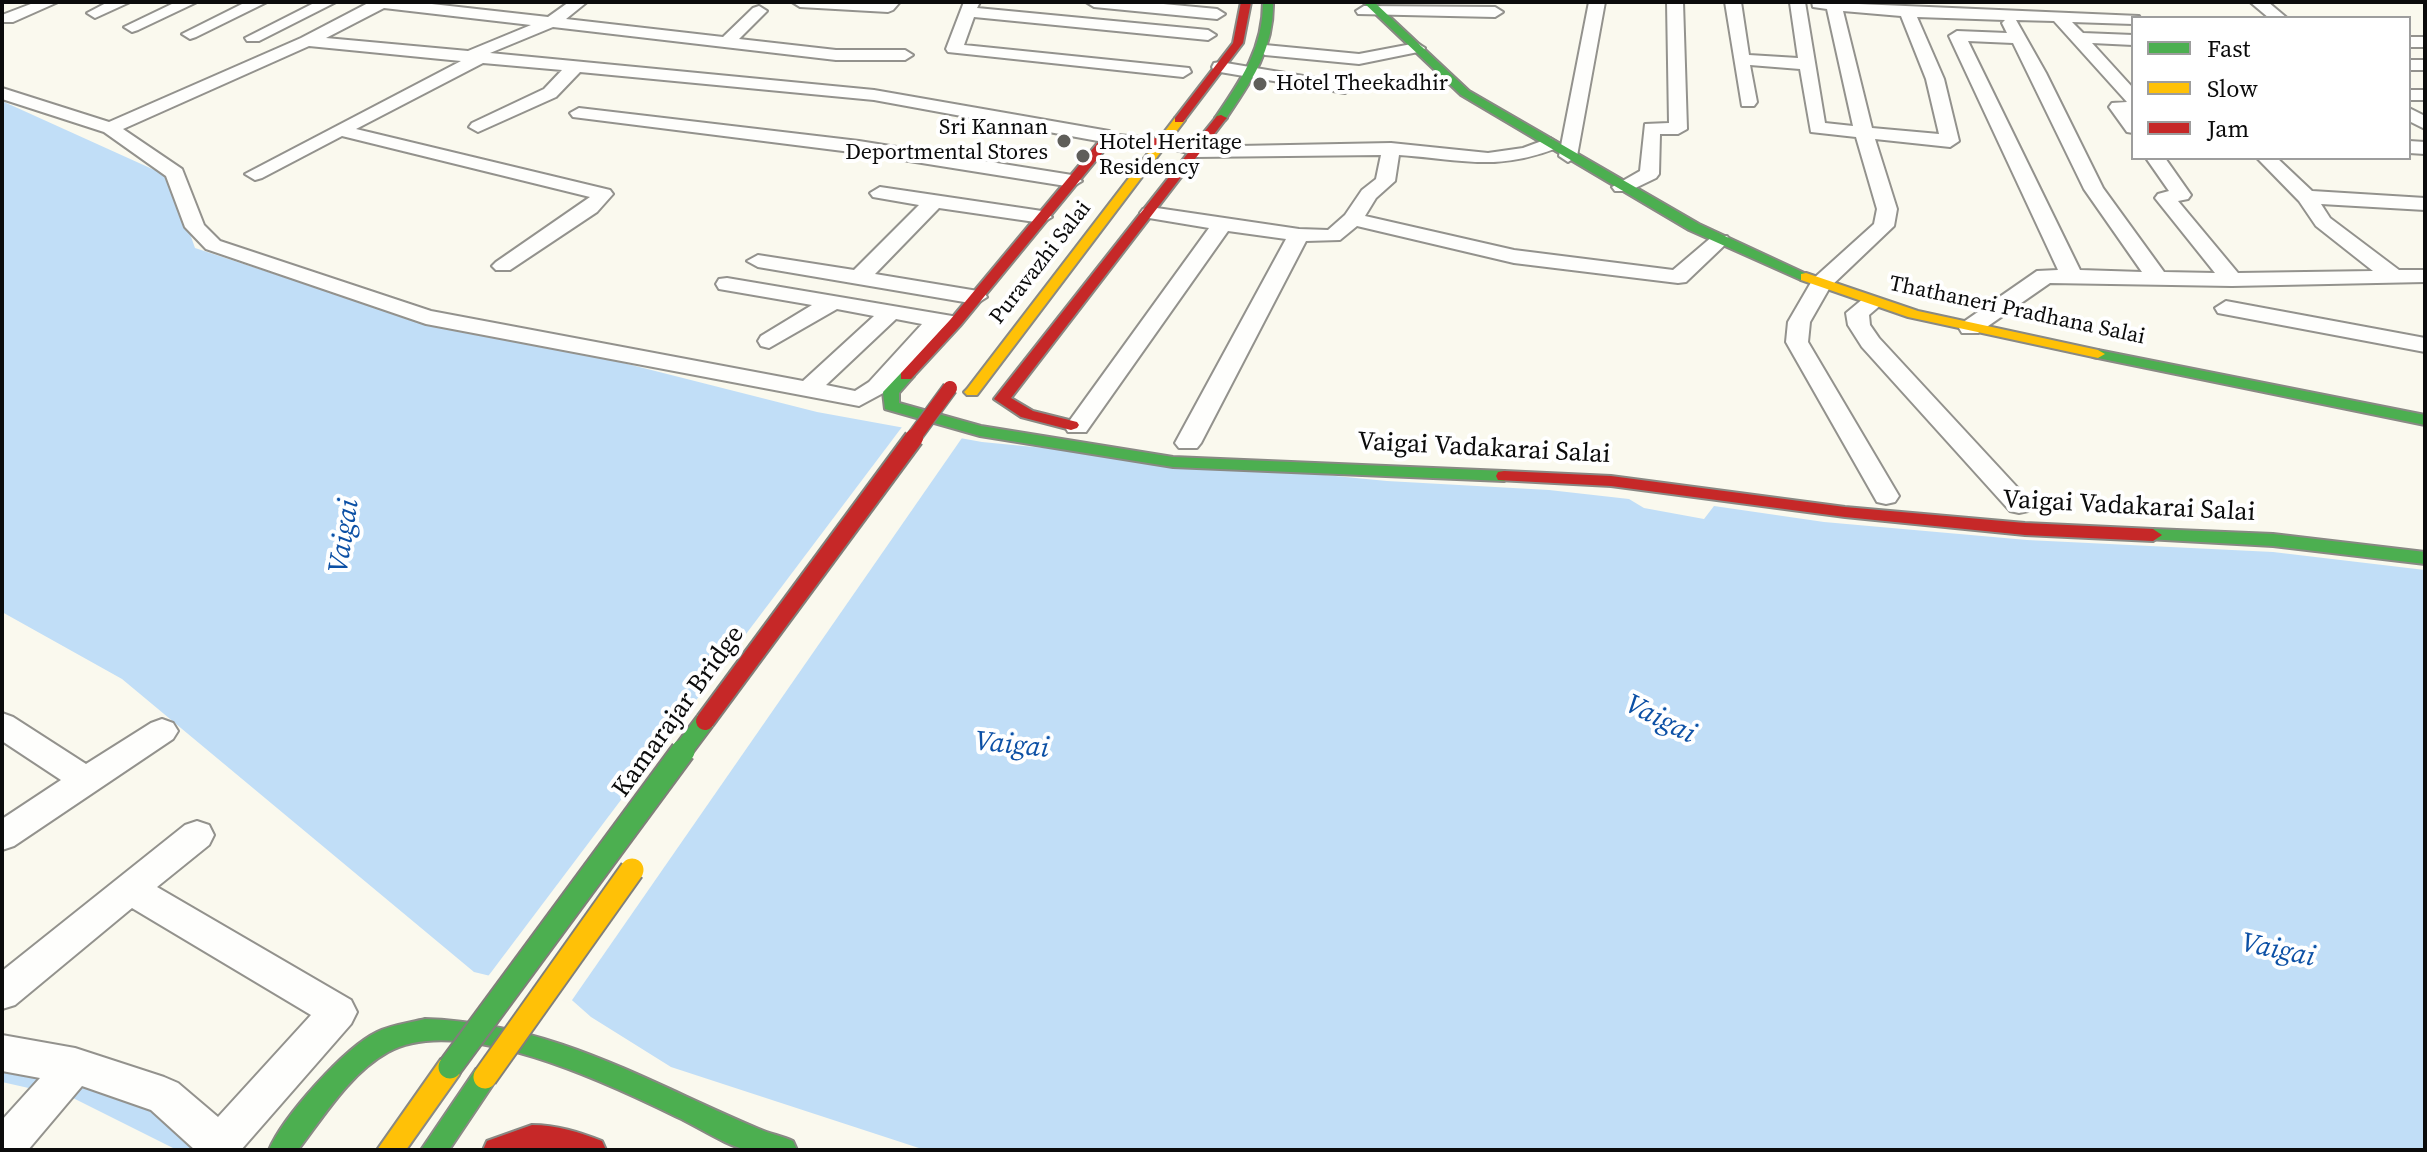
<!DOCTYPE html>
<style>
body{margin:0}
#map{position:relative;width:2427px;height:1152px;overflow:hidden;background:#faf9ee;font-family:"Source Serif 4",serif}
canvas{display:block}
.frame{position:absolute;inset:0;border:4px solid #0b0b0b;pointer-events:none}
.legend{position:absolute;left:2131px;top:16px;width:280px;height:144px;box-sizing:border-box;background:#fff;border:2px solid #9d9d9d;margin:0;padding:10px 14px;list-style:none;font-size:24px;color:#0b0b0b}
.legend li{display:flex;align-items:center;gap:16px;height:40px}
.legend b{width:40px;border:2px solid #9d9d9d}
</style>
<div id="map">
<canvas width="2427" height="1152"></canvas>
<div class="frame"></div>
<ul class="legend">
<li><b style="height:10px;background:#4caf50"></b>Fast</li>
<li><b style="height:10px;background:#ffc107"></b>Slow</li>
<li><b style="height:10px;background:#c62828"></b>Jam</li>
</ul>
</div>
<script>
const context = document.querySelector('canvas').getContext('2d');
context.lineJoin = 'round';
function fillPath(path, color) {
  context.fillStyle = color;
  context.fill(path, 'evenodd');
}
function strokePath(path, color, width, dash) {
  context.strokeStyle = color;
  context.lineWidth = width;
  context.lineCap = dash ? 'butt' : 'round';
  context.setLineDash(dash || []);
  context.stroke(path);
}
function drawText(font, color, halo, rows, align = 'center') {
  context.font = font + ' "Source Serif 4",serif';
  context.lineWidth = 8;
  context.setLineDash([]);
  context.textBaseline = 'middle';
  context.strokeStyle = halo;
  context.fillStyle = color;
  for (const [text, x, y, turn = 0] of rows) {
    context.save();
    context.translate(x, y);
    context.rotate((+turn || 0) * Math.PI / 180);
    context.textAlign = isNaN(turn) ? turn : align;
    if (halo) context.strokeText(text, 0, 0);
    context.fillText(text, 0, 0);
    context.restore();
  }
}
const water = new Path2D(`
 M 2,101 L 170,177 L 195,248 L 424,323 L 533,340 L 817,412 L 982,442 L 1387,481 L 1549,490 L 1629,499 L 1644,508 L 1704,519 L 1714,506 L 1824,522 L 2027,540 L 2273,552 L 2425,570 L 2425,1150 L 925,1150 L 671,1067 L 591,1017 L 565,994 L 474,972 L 122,679 L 2,612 Z`);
const pier = new Path2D(`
 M 905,423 L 964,435 L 570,1003 L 486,979 Z`);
const canal = new Path2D(`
 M 2,1052 L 90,1072 L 198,1124 L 216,1138 L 221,1150 L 177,1150 L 73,1098 L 2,1082 Z`);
const street = new Path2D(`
 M 36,2 L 58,2 L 13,22 L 2,22 L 2,15 Z
 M 108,2 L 130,2 L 95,18 L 87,13 Z
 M 176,2 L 197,2 L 138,30 L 132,32 L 124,27 Z
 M 246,2 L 267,2 L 196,37 L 190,39 L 182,34 Z
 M 316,2 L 336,2 L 259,41 L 247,41 L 245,38 Z
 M 370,2 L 414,2 L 548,17 L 569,2 L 587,2 L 566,19 L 723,37 L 753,8 L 759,6 L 767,11 L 739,39 L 836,50 L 905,50 L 913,55 L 905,60 L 836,60 L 553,27 L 490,53 L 874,90 L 1109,131 L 1118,137 L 1109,143 L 874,100 L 580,72 L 556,97 L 478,132 L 469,127 L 472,123 L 544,89 L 562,70 L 483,63 L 356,129 L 610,190 L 613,194 L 597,212 L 510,270 L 496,270 L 492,266 L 496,262 L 590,197 L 342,136 L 262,178 L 255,180 L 245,174 L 461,61 L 309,46 L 123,129 L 182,169 L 204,225 L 220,241 L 431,311 L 803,381 L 874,316 L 837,309 L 769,348 L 761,346 L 758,341 L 761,336 L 812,305 L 719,289 L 716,284 L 719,279 L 727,278 L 958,317 L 961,322 L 958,327 L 943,328 L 885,392 L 859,406 L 426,324 L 206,249 L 185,227 L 166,176 L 104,132 L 2,99 L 2,88 L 109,122 L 301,38 ZM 384,8 L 531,25 L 468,51 L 326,38 ZM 896,319 L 922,324 L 869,382 L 855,391 L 826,385 Z
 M 792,2 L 900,2 L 893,10 L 888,12 L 800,7 Z
 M 964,2 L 980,2 L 977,8 L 1208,30 L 1216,35 L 1208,40 L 974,17 L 964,45 L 1189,68 L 1191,72 L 1183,77 L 948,52 L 946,49 Z
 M 1086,2 L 1142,2 L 1217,9 L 1225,14 L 1217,19 L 1094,7 Z
 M 1589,2 L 1605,2 L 1577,156 L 1568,162 L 1559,156 Z
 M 1667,2 L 1683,2 L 1687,129 L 1678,134 L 1660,134 L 1659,174 L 1656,178 L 1629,191 L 1615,191 L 1612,187 L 1640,171 L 1645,124 L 1669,123 Z
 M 1725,2 L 1741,2 L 1749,55 L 1798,58 L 1790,3 L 1805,2 L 1825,123 L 1853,126 L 1827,9 L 1813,7 L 1812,2 L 2139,16 L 2140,18 L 2133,18 L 2133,24 L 2072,22 L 2083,33 L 2133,35 L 2133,45 L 2092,43 L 2133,88 L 2133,133 L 2127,132 L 2109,107 L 2112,103 L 2127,102 L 2054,21 L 2016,20 L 2046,73 L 2103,188 L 2164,272 L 2215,273 L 2155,198 L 2158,194 L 2169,191 L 2146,158 L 2165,158 L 2191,195 L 2188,199 L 2178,201 L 2238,273 L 2373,271 L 2316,226 L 2299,201 L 2257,158 L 2277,158 L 2312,191 L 2425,198 L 2425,210 L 2321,204 L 2330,218 L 2399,270 L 2425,270 L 2425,282 L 2232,286 L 2050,283 L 1978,333 L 1962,333 L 1959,328 L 1962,323 L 2037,271 L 2058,270 L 1949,36 L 1957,31 L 2007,33 L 2002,23 L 2005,20 L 1917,17 L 1944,79 L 1959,141 L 1950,147 L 1875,139 L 1897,209 L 1894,226 L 1830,287 L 1810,322 L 1808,342 L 1899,496 L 1895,502 L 1886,504 L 1877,502 L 1786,342 L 1788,322 L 1813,279 L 1874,224 L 1877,209 L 1856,137 L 1811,132 L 1800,69 L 1750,65 L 1757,102 L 1754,106 L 1742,106 ZM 1843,11 L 1901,16 L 1926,79 L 1939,134 L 1872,128 ZM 1968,41 L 2013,43 L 2084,189 L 2142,272 L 2080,270 Z
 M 2250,2 L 2268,2 L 2287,18 L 2269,18 Z
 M 1364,6 L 1495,7 L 1503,12 L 1495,17 L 1358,14 L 1356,11 Z
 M 2409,37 L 2425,37 L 2425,47 L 2409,47 Z
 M 1417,43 L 1425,48 L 1423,51 L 1359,64 L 1265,55 L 1257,50 L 1265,45 L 1359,54 Z
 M 2409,60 L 2425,60 L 2425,70 L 2409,70 Z
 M 1220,62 L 1345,83 L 1354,88 L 1345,93 L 1214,71 L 1212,67 L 1214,63 Z
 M 2409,90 L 2425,90 L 2425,100 L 2409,100 Z
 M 579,108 L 859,141 L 1072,175 L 1082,181 L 1072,187 L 859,153 L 573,117 L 570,113 Z
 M 2409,108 L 2425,116 L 2425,129 L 2409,121 Z
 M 1550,138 L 1559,144 L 1557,148 C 1495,172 1461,159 1399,155 L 1395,181 L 1376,198 L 1365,216 L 1514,250 L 1673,270 L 1713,236 L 1727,236 L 1730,240 L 1686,282 L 1678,283 L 1514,263 L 1357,226 L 1340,240 L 1306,241 L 1201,443 L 1197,448 L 1179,448 L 1175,443 L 1286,239 L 1228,231 L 1086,432 L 1068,432 L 1065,427 L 1209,228 L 1143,217 L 1140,213 L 1143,209 L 1150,207 L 1299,229 L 1328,230 L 1345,215 L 1362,190 L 1376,179 L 1381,155 L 1195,157 L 1186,151 L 1188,147 L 1391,143 L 1488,153 L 1523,148 Z
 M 2409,141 L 2425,142 L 2425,154 L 2409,153 Z
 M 880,187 L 1042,211 L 1052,217 L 1042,223 L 939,208 L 875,274 L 984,292 L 987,297 L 976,304 L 758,267 L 747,261 L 758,255 L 854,270 L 919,205 L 873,197 L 870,193 Z
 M 1872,296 L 1883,303 L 1869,315 L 1870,325 L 1879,338 L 2028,499 L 2032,505 L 2028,511 L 2019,513 L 2010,511 L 1862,347 L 1848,325 L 1846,313 L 1864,298 Z
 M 2226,301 L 2425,338 L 2425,352 L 2218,313 L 2215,308 Z
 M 2,713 L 13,717 L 86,764 L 151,723 L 162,719 L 173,723 L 178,731 L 173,739 L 14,846 L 2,850 L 2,819 L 61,780 L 2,741 Z
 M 197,821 L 209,825 L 214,835 L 209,845 L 157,887 L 351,1000 L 357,1012 L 351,1024 L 241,1150 L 195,1150 L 151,1110 L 82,1086 L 28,1150 L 2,1150 L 2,1120 L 40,1078 L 2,1071 L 2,1035 L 75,1048 L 164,1077 L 178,1083 L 218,1117 L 311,1015 L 132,908 L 15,1005 L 2,1009 L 2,971 L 185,825 Z`);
const fast = new Path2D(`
 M 1263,2 L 1273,2 C 1274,50 1251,82 1225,120 L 1217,120 L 1215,118 C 1241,80 1263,49 1263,2 Z
 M 1363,2 L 1374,2 L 1469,91 L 1699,224 L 1813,277 L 1811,280 L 1801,280 L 1689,230 L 1461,95 Z
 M 2098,350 L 2425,415 L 2425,425 L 2093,357 L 2093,351 Z
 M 906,371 L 914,376 L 899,393 L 899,403 L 981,426 L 1173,457 L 1504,471 L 1512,476 L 1504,481 L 1173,467 L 980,436 L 885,409 L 883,392 L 901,373 Z
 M 2153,529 L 2273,534 L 2425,552 L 2425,564 L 2273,546 L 2147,539 L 2144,535 Z
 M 425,1019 C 553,1023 645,1081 759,1129 C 770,1134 782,1136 793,1141 L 797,1150 C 782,1150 764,1152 748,1150 C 728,1147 697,1126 677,1117 C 610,1084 459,1012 388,1052 C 350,1073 324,1116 298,1150 L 269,1150 C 283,1117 344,1048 377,1032 C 391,1025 409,1023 425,1019 Z
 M 485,1065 L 494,1069 L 498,1077 L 449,1150 L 421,1150 L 476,1069 Z`);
const slow = new Path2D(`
 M 1175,118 L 1185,120 L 977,395 L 967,395 L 964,392 L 967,389 Z
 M 1806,273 L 1918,311 L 2098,350 L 2105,354 L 2098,358 L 1908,317 L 1801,280 L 1801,274 Z
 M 450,1055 L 459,1059 L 462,1067 L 459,1075 L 406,1150 L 377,1150 L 441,1059 Z`);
const jam = new Path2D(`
 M 1241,2 L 1251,2 L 1243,43 L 1183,122 L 1175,122 L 1175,118 L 1233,43 Z
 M 1221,115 L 1227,118 L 1225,120 L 1011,398 L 1033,411 L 1077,422 L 1079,425 L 1077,428 L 1071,430 L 1021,417 L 994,399 L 1188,153 L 1164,147 L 1112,141 L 960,326 L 911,379 L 901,379 L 901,373 L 950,320 L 1105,134 L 1165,139 L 1192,147 L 1217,116 Z
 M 1504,471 L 1611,476 L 1845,507 L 2025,523 L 2153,529 L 2162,535 L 2153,541 L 2025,535 L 1845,517 L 1611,486 L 1498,480 L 1496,476 L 1498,472 Z
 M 532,1125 C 557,1125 579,1132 602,1141 L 606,1150 L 483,1150 L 487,1141 Z`);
const fastBridgeFar1 = new Path2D(`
 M 681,753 L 705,721`);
const fastBridge = new Path2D(`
 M 450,1067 L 683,751`);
const slowBridge = new Path2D(`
 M 485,1077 L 632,870`);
const jamBridgeFar1 = new Path2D(`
 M 912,440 L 950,388`);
const jamBridge = new Path2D(`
 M 705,721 L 914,438`);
const markers = [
 [1260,84,8,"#5f5e5a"],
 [1064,141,8,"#5f5e5a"],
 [1083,156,8,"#5f5e5a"]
];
const farPoinames = [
 ["Hotel Theekadhir",1276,84],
 ["Sri Kannan",1048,128,"right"],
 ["Deportmental Stores",1048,153,"right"],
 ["Hotel Heritage",1099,143],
 ["Residency",1099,168]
];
const farStreetnames = [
 ["Puravazhi Salai",1041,263,-52],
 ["Thathaneri Pradhana Salai",2017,311,12]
];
const streetNames = [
 ["Vaigai Vadakarai Salai",1484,449,3],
 ["Vaigai Vadakarai Salai",2129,507,3],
 ["Kamarajar Bridge",679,712,-54]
];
const waterNames = [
 ["Vaigai",345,536,-81],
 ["Vaigai",1660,720,27],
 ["Vaigai",1012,746,6],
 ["Vaigai",2278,951,12]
];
fillPath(water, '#c1def7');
fillPath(pier, '#faf9ee');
fillPath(canal, '#c1def7');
strokePath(street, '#93928d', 4);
strokePath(fast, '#898984', 4);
strokePath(slow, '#898984', 4);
strokePath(jam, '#898984', 4);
fillPath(street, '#fefefc');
fillPath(fast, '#4caf50');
fillPath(slow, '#ffc107');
fillPath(jam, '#c62828');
strokePath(fastBridgeFar1, '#807f7a', 22, []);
strokePath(fastBridge, '#807f7a', 27, []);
strokePath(slowBridge, '#807f7a', 27, []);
strokePath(jamBridgeFar1, '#807f7a', 17, []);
strokePath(jamBridge, '#807f7a', 22, []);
strokePath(fastBridgeFar1, '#4caf50', 18);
strokePath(fastBridge, '#4caf50', 23);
strokePath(slowBridge, '#ffc107', 23);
strokePath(jamBridgeFar1, '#c62828', 14);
strokePath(jamBridge, '#c62828', 18);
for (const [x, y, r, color] of markers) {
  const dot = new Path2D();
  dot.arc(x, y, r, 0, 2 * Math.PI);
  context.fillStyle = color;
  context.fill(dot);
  strokePath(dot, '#fff', 3);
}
drawText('22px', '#0b0b0b', '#fff', farPoinames, 'left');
drawText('22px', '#0b0b0b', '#fff', farStreetnames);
drawText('26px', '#0b0b0b', '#fff', streetNames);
drawText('italic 28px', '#0c50a5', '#fff', waterNames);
</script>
